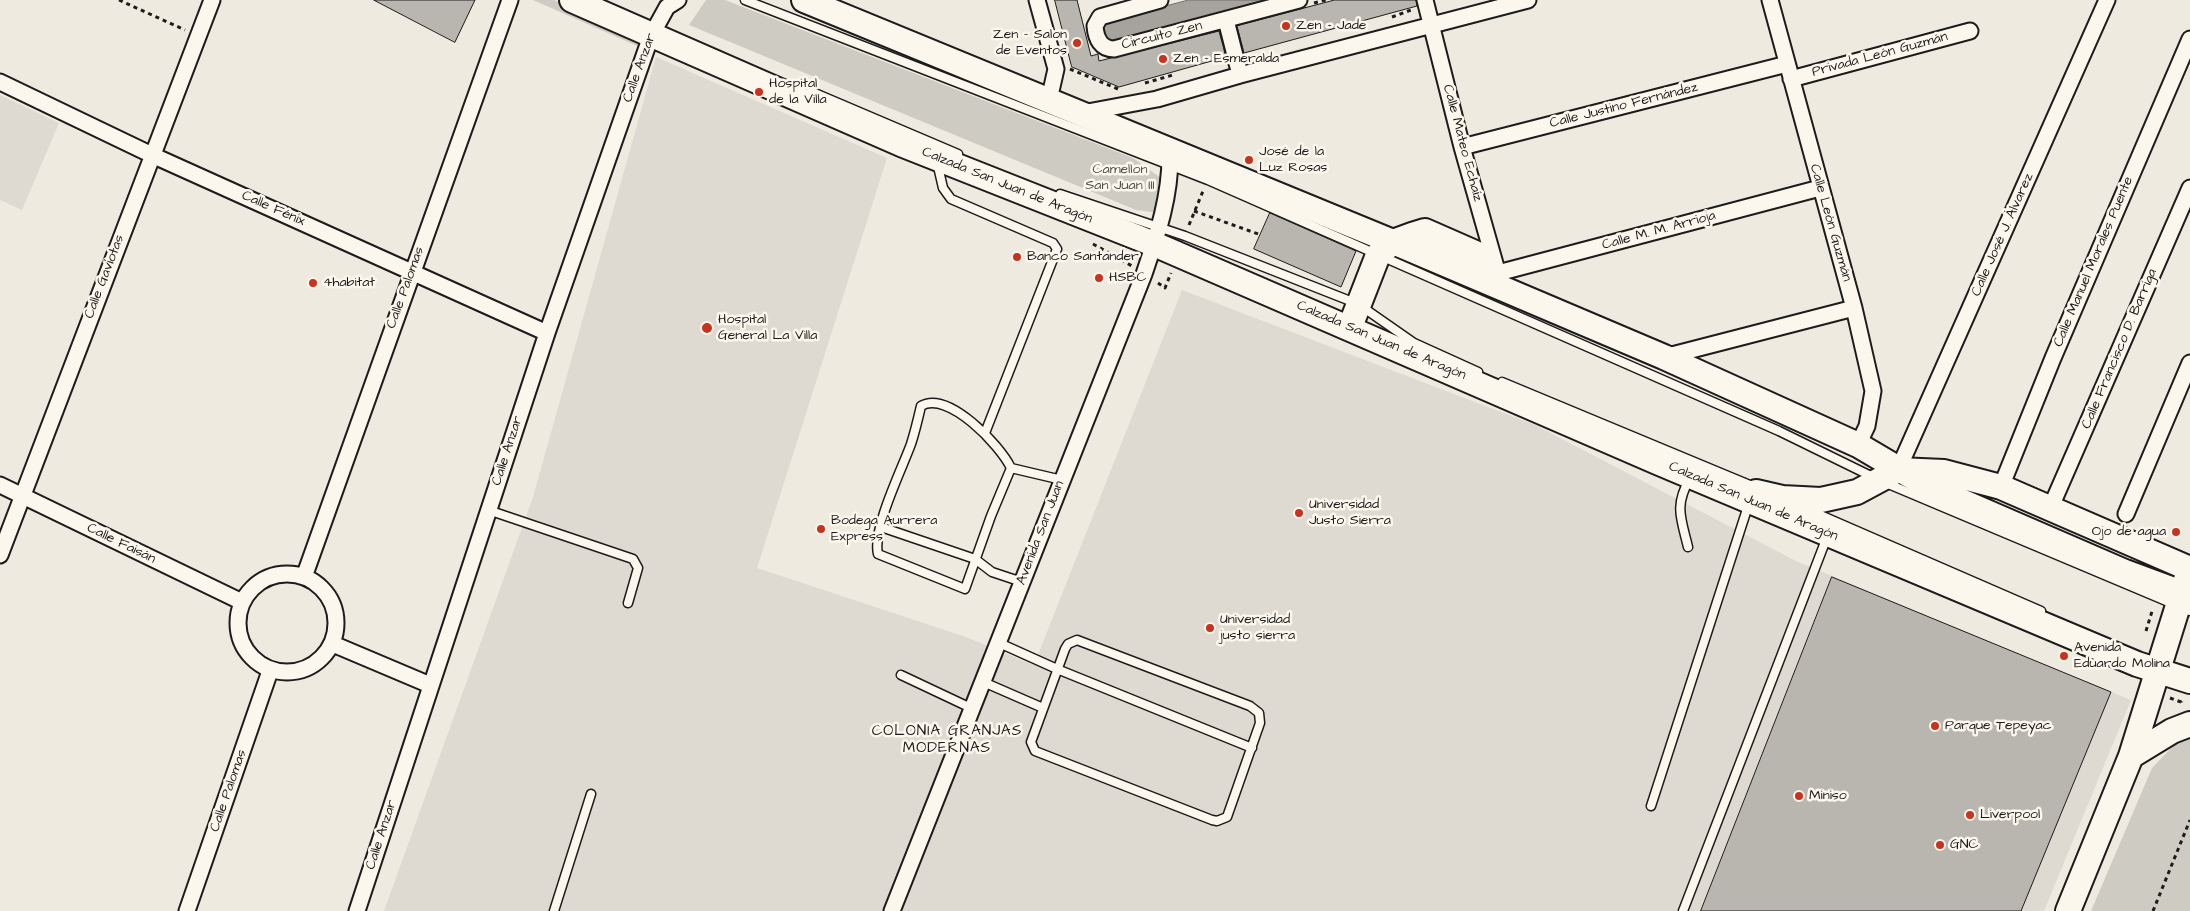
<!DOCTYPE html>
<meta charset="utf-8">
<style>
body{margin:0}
canvas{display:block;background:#eeeadf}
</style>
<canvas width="2190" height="911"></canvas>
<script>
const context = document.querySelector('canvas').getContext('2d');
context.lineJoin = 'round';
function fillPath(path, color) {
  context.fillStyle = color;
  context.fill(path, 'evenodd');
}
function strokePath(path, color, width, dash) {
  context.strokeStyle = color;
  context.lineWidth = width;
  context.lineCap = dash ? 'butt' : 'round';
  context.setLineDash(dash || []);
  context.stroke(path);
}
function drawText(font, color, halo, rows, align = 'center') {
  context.font = font + ' "Architects Daughter",sans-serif';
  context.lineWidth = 5;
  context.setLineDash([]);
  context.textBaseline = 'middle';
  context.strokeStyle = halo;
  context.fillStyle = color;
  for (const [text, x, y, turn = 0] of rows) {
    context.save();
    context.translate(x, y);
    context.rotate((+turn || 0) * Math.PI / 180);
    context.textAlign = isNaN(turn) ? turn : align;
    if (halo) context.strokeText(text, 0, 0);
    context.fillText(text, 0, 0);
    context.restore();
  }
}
const built = new Path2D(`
 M 656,57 L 887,158 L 757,568 L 966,637 L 1034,665 L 1182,290 L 1535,425 L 1796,561 L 2131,700 L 2044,911 L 384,911 L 533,497 Z
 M 0,95 L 59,123 L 22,210 L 0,200 Z`);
const green = new Path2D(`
 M 533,0 L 554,0 L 647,42 L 644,49 Z
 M 706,0 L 725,0 L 1133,158 L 1161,178 L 1160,213 L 1136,210 L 689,25 Z
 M 2190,736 L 2190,911 L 2091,911 L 2152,768 L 2182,737 Z`);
const water = new Path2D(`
 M 1189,0 L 1269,0 L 1109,44 L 1102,23 Z`);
const building = new Path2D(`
 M 374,0 L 475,0 L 455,42 Z
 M 1055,0 L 1077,0 L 1091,56 L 1098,54 L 1099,61 L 1219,31 L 1226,57 L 1119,87 L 1072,67 Z
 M 1335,0 L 1416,0 L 1417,6 L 1244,53 L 1237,26 Z
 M 1270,213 L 1356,251 L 1341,287 L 1254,249 Z
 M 1832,577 L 2111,692 L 2021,911 L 1701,911 Z`);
const path = new Path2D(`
 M 119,0 L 185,30
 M 1314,3 L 1326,0
 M 1392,17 L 1411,10
 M 1070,69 L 1118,89
 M 1145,83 L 1173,75
 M 1194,211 L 1261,235
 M 1189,225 L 1203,191
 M 1093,244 L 1132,266
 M 1158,283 L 1165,288 L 1171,273
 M 2146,631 L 2153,608
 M 2170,698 L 2181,702 L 2180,706
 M 2153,911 L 2190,820`);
const lane = new Path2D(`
 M 745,0 L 1208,180 L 1779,431 L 1875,478
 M 810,91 L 958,154
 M 937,162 L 943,188 L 951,199 L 1053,243 L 1057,249 L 985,433
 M 1060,194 L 1185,236 L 1358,304 L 1414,343 L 1478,372
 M 1502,382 L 1757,488
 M 1011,468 L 991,516 L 965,589 L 878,554 C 872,529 902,469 911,444 C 915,432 918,419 921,406 C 948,390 1000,445 1011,468 L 1062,480
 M 1886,483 L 2190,611
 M 1804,508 L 2041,611
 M 488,510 L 633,559 L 638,568 L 628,603
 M 881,527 L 975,559 L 992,572 L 1022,582
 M 1688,547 C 1681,518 1674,506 1690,478
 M 1077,640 L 1250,706 L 1259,713 L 1260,723 L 1227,817 L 1217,821 L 1212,820 L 1035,751 L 1031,742 L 1065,649 L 1068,644 Z
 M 997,642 L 1057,669 L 1252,748
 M 901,675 L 971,708
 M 981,681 L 1043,708
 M 1651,806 L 1749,503
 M 554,911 L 591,794
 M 1683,911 L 1827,537`);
const street = new Path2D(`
 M 1037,0 L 1056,69 L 1049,100
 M 1160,0 L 1100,17 L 1095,26 C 1096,39 1101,49 1114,49 L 1299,0
 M 1425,0 L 1462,147 L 1496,267
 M 1770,0 L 1854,308 L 1873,391 L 1867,426 L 1858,445
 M 1226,20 L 1240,75
 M 1791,79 L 1970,31
 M 0,82 L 152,155 L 547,333
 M 1082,113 L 1157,99 L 1240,75 L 1528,0
 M 1462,147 L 1787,64
 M 1498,273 L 1820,188
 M 1664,357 L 1854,308
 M 1898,470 L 2107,0
 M 0,485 L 242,602
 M 2001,487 L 2053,358 L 2190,39
 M 2050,509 L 2190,188
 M 2126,514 L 2190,363
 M 0,555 L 212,0
 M238 623a49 49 0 1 1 98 0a49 49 0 1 1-98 0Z
 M 304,577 L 510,0
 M 333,644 L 430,685
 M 187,911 L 270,671
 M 357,911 L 547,333 L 651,36 L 667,7 L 678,0
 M 892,911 L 1144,274 C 1158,233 1171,195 1170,151`);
const primary = new Path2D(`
 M 572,0 L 901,144 L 1154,244 L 1657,462 L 2137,664 L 2190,681
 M 804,0 L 1393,242 L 1664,357 L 1858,445 L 1931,488 L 2125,572 L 2190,596
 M 1350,327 L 1378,255 L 1393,242 L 1412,235 L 1425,231 L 1482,256 L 1489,268 L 1490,283
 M 1756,492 L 1782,498 L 1821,500 L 1857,492 L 1898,470 L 1944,472 L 2001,487 L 2190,569
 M 2131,756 L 2172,731 L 2190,724
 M 2068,911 L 2131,756 L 2186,580`);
const markers = [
 [1286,26,5,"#c8321e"],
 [1077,43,5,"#c8321e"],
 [1163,59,5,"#c8321e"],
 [759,92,5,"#c8321e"],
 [1249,160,5,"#c8321e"],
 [1017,257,5,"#c8321e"],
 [1099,278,5,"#c8321e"],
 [313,283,5,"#c8321e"],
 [707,328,6,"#c8321e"],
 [1299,513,5,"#c8321e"],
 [821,529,5,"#c8321e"],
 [2176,532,5,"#c8321e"],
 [1210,628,5,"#c8321e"],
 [2064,656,5,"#c8321e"],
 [1935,726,5,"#c8321e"],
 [1799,796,5,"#c8321e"],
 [1970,815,5,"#c8321e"],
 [1940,845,5,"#c8321e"]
];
const poiNames = [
 ["Zen - Jade",1296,26],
 ["Zen - Salon",1067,35,"right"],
 ["de Eventos",1067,51,"right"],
 ["Zen - Esmeralda",1173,59],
 ["Hospital",769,84],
 ["de la Villa",769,100],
 ["José de la",1259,152],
 ["Luz Rosas",1259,168],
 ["Banco Santander",1027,257],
 ["HSBC",1109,278],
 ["4habitat",323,283],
 ["Hospital",718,320],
 ["General La Villa",718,336],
 ["Universidad",1309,505],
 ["Justo Sierra",1309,521],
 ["Bodega Aurrera",831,521],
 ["Express",831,537],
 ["Ojo de agua",2166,532,"right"],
 ["Universidad",1220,620],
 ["justo sierra",1220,636],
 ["Avenida",2074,648],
 ["Eduardo Molina",2074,664],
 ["Parque Tepeyac",1945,726],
 ["Miniso",1809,796],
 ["Liverpool",1980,815],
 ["GNC",1950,845]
];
const streetNames = [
 ["Circuito Zen",1162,36,-14],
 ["Privada León Guzmán",1880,55,-15],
 ["Calle Anzar",640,68,-70],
 ["Calle Justino Fernández",1624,106,-14],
 ["Calle Mateo Echaíz",1462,143,75],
 ["Calzada San Juan de Aragón",1007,186,22],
 ["Calle Fénix",273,209,24],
 ["Calle León Guzmán",1830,223,74],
 ["Calle M. M. Arrioja",1659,231,-15],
 ["Calle José J. Álvarez",2003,235,-66],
 ["Calle Manuel Morales Puente",2094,262,-67],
 ["Calle Gaviotas",105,277,-69],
 ["Calle Palomas",406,288,-70],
 ["Calzada San Juan de Aragón",1381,341,23],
 ["Calle Francisco D. Barriga",2120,349,-67],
 ["Calle Anzar",508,451,-72],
 ["Calzada San Juan de Aragón",1753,502,23],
 ["Avenida San Juan",1041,533,-69],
 ["Calle Faisán",121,544,26],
 ["Calle Palomas",229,791,-71],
 ["Calle Anzar",382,835,-72]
];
const parkNames = [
 ["Camellon",1120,170],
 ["San Juan III",1120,186]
];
const neighbourhoodNames = [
 ["COLONIA GRANJAS",947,732],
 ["MODERNAS",947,749]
];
fillPath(built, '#dedad1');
fillPath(green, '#ceccc2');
fillPath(water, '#a6a39d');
strokePath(water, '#6f6d69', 1);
fillPath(building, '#b9b6af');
strokePath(building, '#1c1c1c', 1);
strokePath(lane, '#1c1c1c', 11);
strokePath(street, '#1c1c1c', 19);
strokePath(primary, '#1c1c1c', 28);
strokePath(path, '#1c1c1c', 3, [4, 4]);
strokePath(lane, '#fbf7ec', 8);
strokePath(street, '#fbf7ec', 15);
strokePath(primary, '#fbf7ec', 24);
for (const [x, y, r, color] of markers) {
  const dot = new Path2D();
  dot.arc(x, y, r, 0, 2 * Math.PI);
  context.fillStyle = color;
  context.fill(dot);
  strokePath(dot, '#fbf7ec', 2);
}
drawText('14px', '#1c1c1c', '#fbf7ec', poiNames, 'left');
drawText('14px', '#1c1c1c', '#fbf7ec', streetNames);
drawText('14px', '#51514e', '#fbf7ec', parkNames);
context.letterSpacing = '1px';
drawText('15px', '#1c1c1c', '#fbf7ec', neighbourhoodNames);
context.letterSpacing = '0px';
</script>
